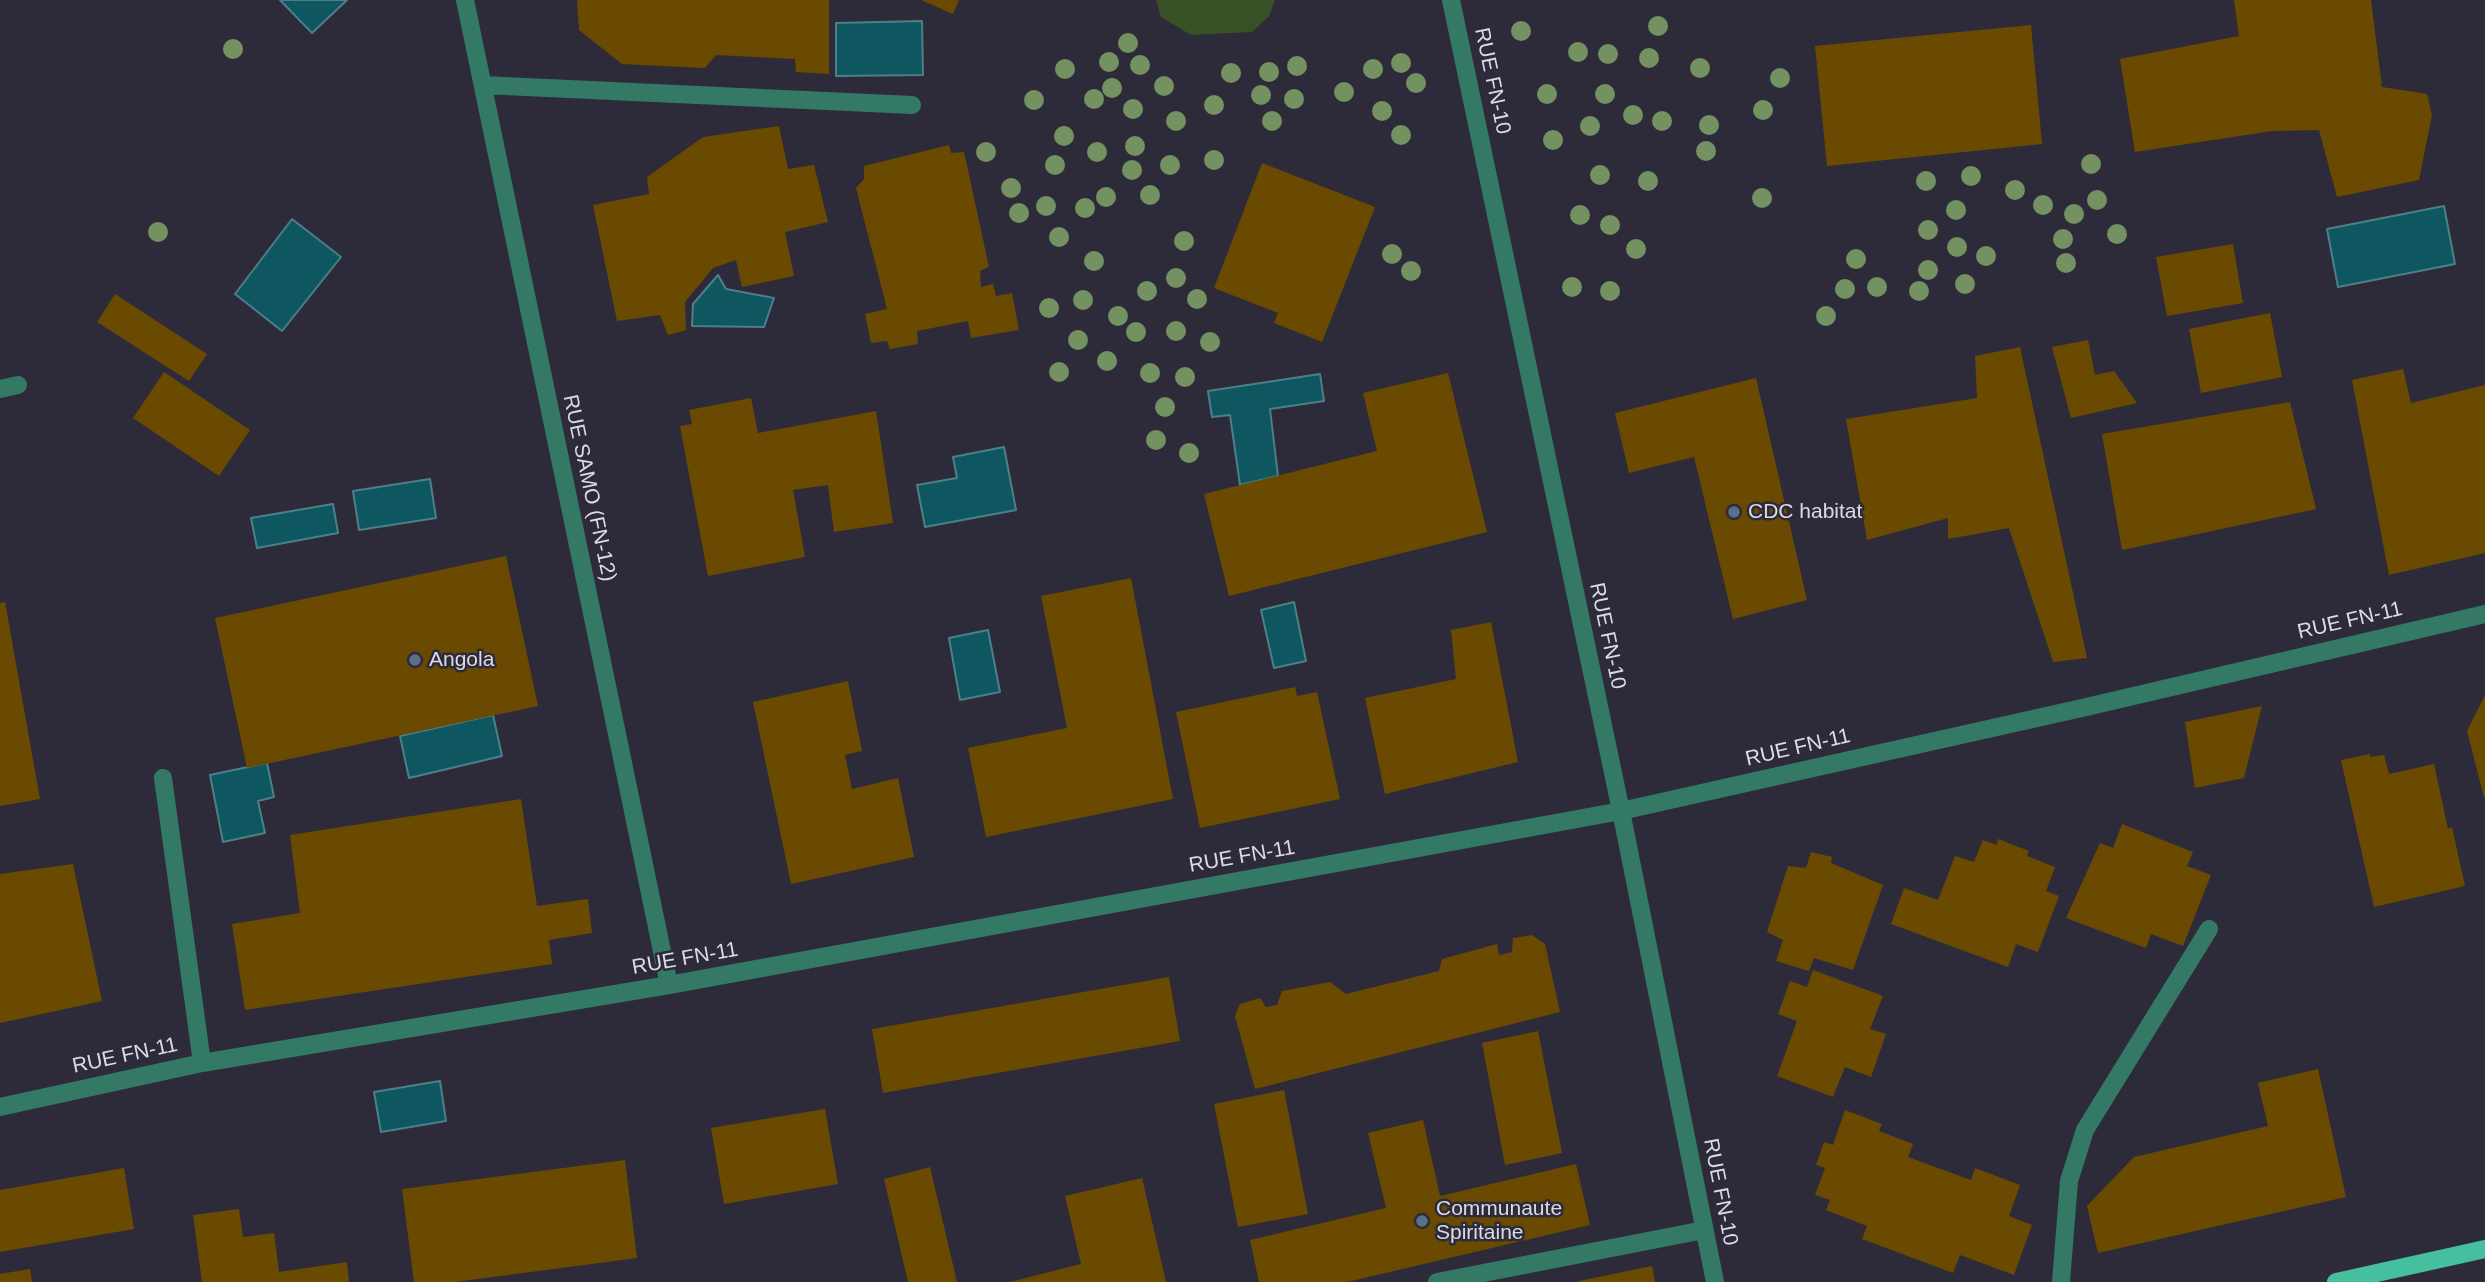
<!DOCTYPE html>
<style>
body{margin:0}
canvas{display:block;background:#2d2b3a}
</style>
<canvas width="2485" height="1282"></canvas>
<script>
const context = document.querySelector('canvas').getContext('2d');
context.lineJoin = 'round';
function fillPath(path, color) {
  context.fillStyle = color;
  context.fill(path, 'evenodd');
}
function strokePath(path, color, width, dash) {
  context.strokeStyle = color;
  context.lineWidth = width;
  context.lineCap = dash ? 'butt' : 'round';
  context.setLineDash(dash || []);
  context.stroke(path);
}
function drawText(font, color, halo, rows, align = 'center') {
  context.font = font + ' Helvetica,sans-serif';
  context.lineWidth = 5;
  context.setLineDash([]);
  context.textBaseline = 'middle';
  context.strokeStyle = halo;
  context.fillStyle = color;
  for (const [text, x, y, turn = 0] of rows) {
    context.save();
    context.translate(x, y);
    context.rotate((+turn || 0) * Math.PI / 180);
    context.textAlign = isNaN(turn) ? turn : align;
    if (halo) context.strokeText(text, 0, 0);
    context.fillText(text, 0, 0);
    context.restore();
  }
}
const green = new Path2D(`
 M 1156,0 L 1275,0 L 1269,16 L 1252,32 L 1191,35 L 1161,17 Z`);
const water = new Path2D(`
 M 280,0 L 347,0 L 312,33 Z
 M 922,21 L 923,75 L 836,76 L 836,23 Z
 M 2444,206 L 2455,264 L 2338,287 L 2327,229 Z
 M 292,219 L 341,257 L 282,331 L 235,294 Z
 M 718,275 L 726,289 L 774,298 L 764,327 L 692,326 L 693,304 Z
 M 1320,374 L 1324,401 L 1270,409 L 1278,476 L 1240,485 L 1230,415 L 1212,417 L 1208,391 Z
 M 1004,447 L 1016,510 L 925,527 L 917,485 L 957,478 L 953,457 Z
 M 430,479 L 436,518 L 359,530 L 353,491 Z
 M 333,504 L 338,533 L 257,548 L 251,518 Z
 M 1294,602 L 1306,661 L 1274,668 L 1261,610 Z
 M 988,630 L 1000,692 L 960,700 L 949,638 Z
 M 493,715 L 502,756 L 409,778 L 400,736 Z
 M 267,763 L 274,797 L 258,801 L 265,833 L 223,842 L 210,775 Z
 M 440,1081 L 446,1121 L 381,1132 L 374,1092 Z`);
const building = new Path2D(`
 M 577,0 L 829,0 L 829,74 L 796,72 L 795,59 L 716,55 L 705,68 L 622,64 L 579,30 Z
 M 921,0 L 959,0 L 953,14 Z
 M 2234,0 L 2371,0 L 2382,87 L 2427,94 L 2432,115 L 2419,180 L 2337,197 L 2319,130 L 2272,131 L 2135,152 L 2120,59 L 2239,36 Z
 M 2031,25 L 2042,144 L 1827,166 L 1815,46 Z
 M 779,126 L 788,169 L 814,165 L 828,222 L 785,232 L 794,276 L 742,287 L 736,260 L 713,268 L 685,302 L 686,330 L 668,335 L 660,315 L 617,321 L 593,205 L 649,194 L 647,177 L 703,137 Z
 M 949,145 L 951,153 L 964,152 L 989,267 L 980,271 L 981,287 L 993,284 L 996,296 L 1012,293 L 1019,330 L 971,338 L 968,321 L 917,331 L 918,344 L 890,349 L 887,341 L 871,343 L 865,314 L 887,309 L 856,188 L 864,179 L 864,166 Z
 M 1262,163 L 1375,207 L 1322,342 L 1274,323 L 1278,313 L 1214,288 Z
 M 2233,244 L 2243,303 L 2167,316 L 2156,257 Z
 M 115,294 L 207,354 L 189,381 L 97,322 Z
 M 2270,313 L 2282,377 L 2201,393 L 2189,329 Z
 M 2088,340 L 2095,375 L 2114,371 L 2137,403 L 2071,418 L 2052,347 Z
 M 2020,347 L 2087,658 L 2053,662 L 2009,528 L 1948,539 L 1948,518 L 1867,540 L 1846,419 L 1977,398 L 1975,356 Z
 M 2403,369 L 2411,403 L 2485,385 L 2485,553 L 2389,575 L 2352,380 Z
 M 164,372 L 250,430 L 219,476 L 133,418 Z
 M 1448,373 L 1487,532 L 1229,596 L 1204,494 L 1377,451 L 1363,393 Z
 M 1756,378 L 1807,600 L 1733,619 L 1694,457 L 1629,473 L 1615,413 Z
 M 751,398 L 758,433 L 876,411 L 893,523 L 834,532 L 828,485 L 793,490 L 805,557 L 708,576 L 680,426 L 692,424 L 689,410 Z
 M 2290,402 L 2316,509 L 2122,550 L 2102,434 Z
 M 506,556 L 538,706 L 247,768 L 215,618 Z
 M 1131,578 L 1173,799 L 986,837 L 968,748 L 1067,728 L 1041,596 Z
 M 5,602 L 40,799 L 0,806 L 0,603 Z
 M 1491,622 L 1518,762 L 1385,794 L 1365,698 L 1456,679 L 1451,630 Z
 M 848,681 L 862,751 L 845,755 L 852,789 L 898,778 L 914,857 L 791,884 L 753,702 Z
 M 1295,687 L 1297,696 L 1317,692 L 1340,799 L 1200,828 L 1176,712 Z
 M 2485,695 L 2485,797 L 2484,797 L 2467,731 Z
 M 2262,706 L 2244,778 L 2195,788 L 2185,722 Z
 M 2370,754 L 2370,757 L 2384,755 L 2389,774 L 2434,764 L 2448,829 L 2452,827 L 2465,886 L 2374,907 L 2341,760 Z
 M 521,799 L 537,906 L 588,899 L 592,933 L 549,940 L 552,964 L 245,1010 L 232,924 L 300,913 L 290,835 Z
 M 2122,824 L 2193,852 L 2187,866 L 2211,875 L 2183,946 L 2151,934 L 2146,948 L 2066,918 L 2100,843 L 2113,848 Z
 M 1998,839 L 2029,851 L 2027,856 L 2055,867 L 2046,891 L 2059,896 L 2038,952 L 2016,944 L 2008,967 L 1891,924 L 1904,888 L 1938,900 L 1955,856 L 1974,862 L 1983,840 L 1997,845 Z
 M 1811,852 L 1832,857 L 1831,863 L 1883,885 L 1853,970 L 1814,958 L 1809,971 L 1776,961 L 1783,940 L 1767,932 L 1788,866 L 1806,868 Z
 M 73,864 L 102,1001 L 0,1023 L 0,874 Z
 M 1532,935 L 1545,944 L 1560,1012 L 1255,1089 L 1235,1016 L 1240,1004 L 1260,998 L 1266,1007 L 1277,1005 L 1282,991 L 1330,982 L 1346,994 L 1439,971 L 1442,959 L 1497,944 L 1499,955 L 1512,952 L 1513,938 Z
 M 1813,970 L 1883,996 L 1870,1029 L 1886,1034 L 1871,1077 L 1845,1067 L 1833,1097 L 1777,1076 L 1797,1021 L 1778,1014 L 1790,981 L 1807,987 Z
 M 1169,977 L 1180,1041 L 883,1093 L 872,1029 Z
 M 1538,1031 L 1562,1153 L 1505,1165 L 1482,1043 Z
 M 2318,1069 L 2346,1197 L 2098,1253 L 2087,1206 L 2134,1157 L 2268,1126 L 2258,1083 Z
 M 1284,1090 L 1308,1214 L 1238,1227 L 1214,1104 Z
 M 825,1109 L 838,1184 L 724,1204 L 711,1128 Z
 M 1845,1110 L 1882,1124 L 1879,1131 L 1913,1144 L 1908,1157 L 1971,1180 L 1975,1168 L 2020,1185 L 2009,1216 L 2032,1225 L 2014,1275 L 1960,1255 L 1953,1273 L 1862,1239 L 1867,1226 L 1826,1210 L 1830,1200 L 1815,1195 L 1825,1168 L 1816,1165 L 1824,1142 L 1833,1145 Z
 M 1423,1120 L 1440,1196 L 1576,1164 L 1590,1225 L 1347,1282 L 1259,1282 L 1250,1240 L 1386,1208 L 1368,1133 Z
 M 625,1160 L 637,1258 L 455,1282 L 414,1282 L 402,1189 Z
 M 930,1167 L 957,1282 L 908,1282 L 884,1179 Z
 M 124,1168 L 134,1229 L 0,1252 L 0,1190 Z
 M 1142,1178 L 1166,1282 L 1010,1282 L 1081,1264 L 1065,1196 Z
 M 239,1209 L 243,1237 L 274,1233 L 279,1272 L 347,1262 L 349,1282 L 202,1282 L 193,1215 Z
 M 1652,1266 L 1655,1282 L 1579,1282 L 1579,1281 Z
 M 30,1269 L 32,1282 L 0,1282 L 0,1274 Z`);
const minor = new Path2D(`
 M 465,0 L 669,985
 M 1451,0 L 1621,811 L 1715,1282
 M 483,85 L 912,105
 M 0,389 L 18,385
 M 163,778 L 202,1063
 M 0,1107 L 202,1063 L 669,985 L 1621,811 L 2082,708 L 2485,614
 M 1437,1282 L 1704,1230
 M 2061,1282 L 2069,1181 L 2085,1130 L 2209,929`);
const major = new Path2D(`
 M 2336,1282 L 2485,1249`);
const trees = [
 [1658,26],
 [1521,31],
 [1128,43],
 [233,49],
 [1578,52],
 [1608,54],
 [1649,58],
 [1109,62],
 [1401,63],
 [1140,65],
 [1297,66],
 [1700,68],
 [1065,69],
 [1373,69],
 [1269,72],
 [1231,73],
 [1780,78],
 [1416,83],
 [1164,86],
 [1112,88],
 [1344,92],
 [1547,94],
 [1605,94],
 [1261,95],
 [1094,99],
 [1294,99],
 [1034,100],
 [1214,105],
 [1133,109],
 [1763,110],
 [1382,111],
 [1633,115],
 [1176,121],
 [1272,121],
 [1662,121],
 [1709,125],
 [1590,126],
 [1401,135],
 [1064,136],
 [1553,140],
 [1135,146],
 [1706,151],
 [986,152],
 [1097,152],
 [1214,160],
 [2091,164],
 [1055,165],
 [1170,165],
 [1132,170],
 [1600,175],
 [1971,176],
 [1648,181],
 [1926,181],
 [1011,188],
 [2015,190],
 [1150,195],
 [1106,197],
 [1762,198],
 [2097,200],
 [2043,205],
 [1046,206],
 [1085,208],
 [1956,210],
 [1019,213],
 [2074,214],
 [1580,215],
 [1610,225],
 [1928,230],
 [158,232],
 [2117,234],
 [1059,237],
 [2063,239],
 [1184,241],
 [1957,247],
 [1636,249],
 [1392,254],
 [1986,256],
 [1856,259],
 [1094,261],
 [2066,263],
 [1928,270],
 [1411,271],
 [1176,278],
 [1965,284],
 [1572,287],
 [1877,287],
 [1845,289],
 [1147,291],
 [1610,291],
 [1919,291],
 [1197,299],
 [1083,300],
 [1049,308],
 [1118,316],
 [1826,316],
 [1176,331],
 [1136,332],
 [1078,340],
 [1210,342],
 [1107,361],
 [1059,372],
 [1150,373],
 [1185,377],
 [1165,407],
 [1156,440],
 [1189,453]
];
const markers = [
 [1734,512,7,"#5c6f8a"],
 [415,660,7,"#5c6f8a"],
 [1422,1221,7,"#5c6f8a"]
];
const streetNames = [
 ["RUE FN-10",1492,81,78],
 ["RUE SAMO (FN-12)",589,488,78],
 ["RUE FN-11",2350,621,-13],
 ["RUE FN-10",1607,636,78],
 ["RUE FN-11",1798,748,-13],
 ["RUE FN-11",1242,857,-10],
 ["RUE FN-11",685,959,-10],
 ["RUE FN-11",125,1056,-12],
 ["RUE FN-10",1720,1192,79]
];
const poiNames = [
 ["CDC habitat",1748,512],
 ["Angola",429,660],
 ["Communaute",1436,1209],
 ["Spiritaine",1436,1233]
];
fillPath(green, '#385025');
fillPath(water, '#0f5760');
strokePath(water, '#4c7f88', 2);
fillPath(building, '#6a4900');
strokePath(minor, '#337966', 18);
strokePath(major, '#46bf9f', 18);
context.fillStyle = '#739161';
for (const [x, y] of trees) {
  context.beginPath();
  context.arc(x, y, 10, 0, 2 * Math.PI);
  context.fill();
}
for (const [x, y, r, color] of markers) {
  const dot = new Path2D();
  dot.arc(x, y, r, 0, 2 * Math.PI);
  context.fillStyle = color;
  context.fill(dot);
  strokePath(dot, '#2d2b3a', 2.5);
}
drawText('21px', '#dcdbe5', '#2d2b3a', streetNames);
drawText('21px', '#dcdbe5', '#2d2b3a', poiNames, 'left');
</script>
